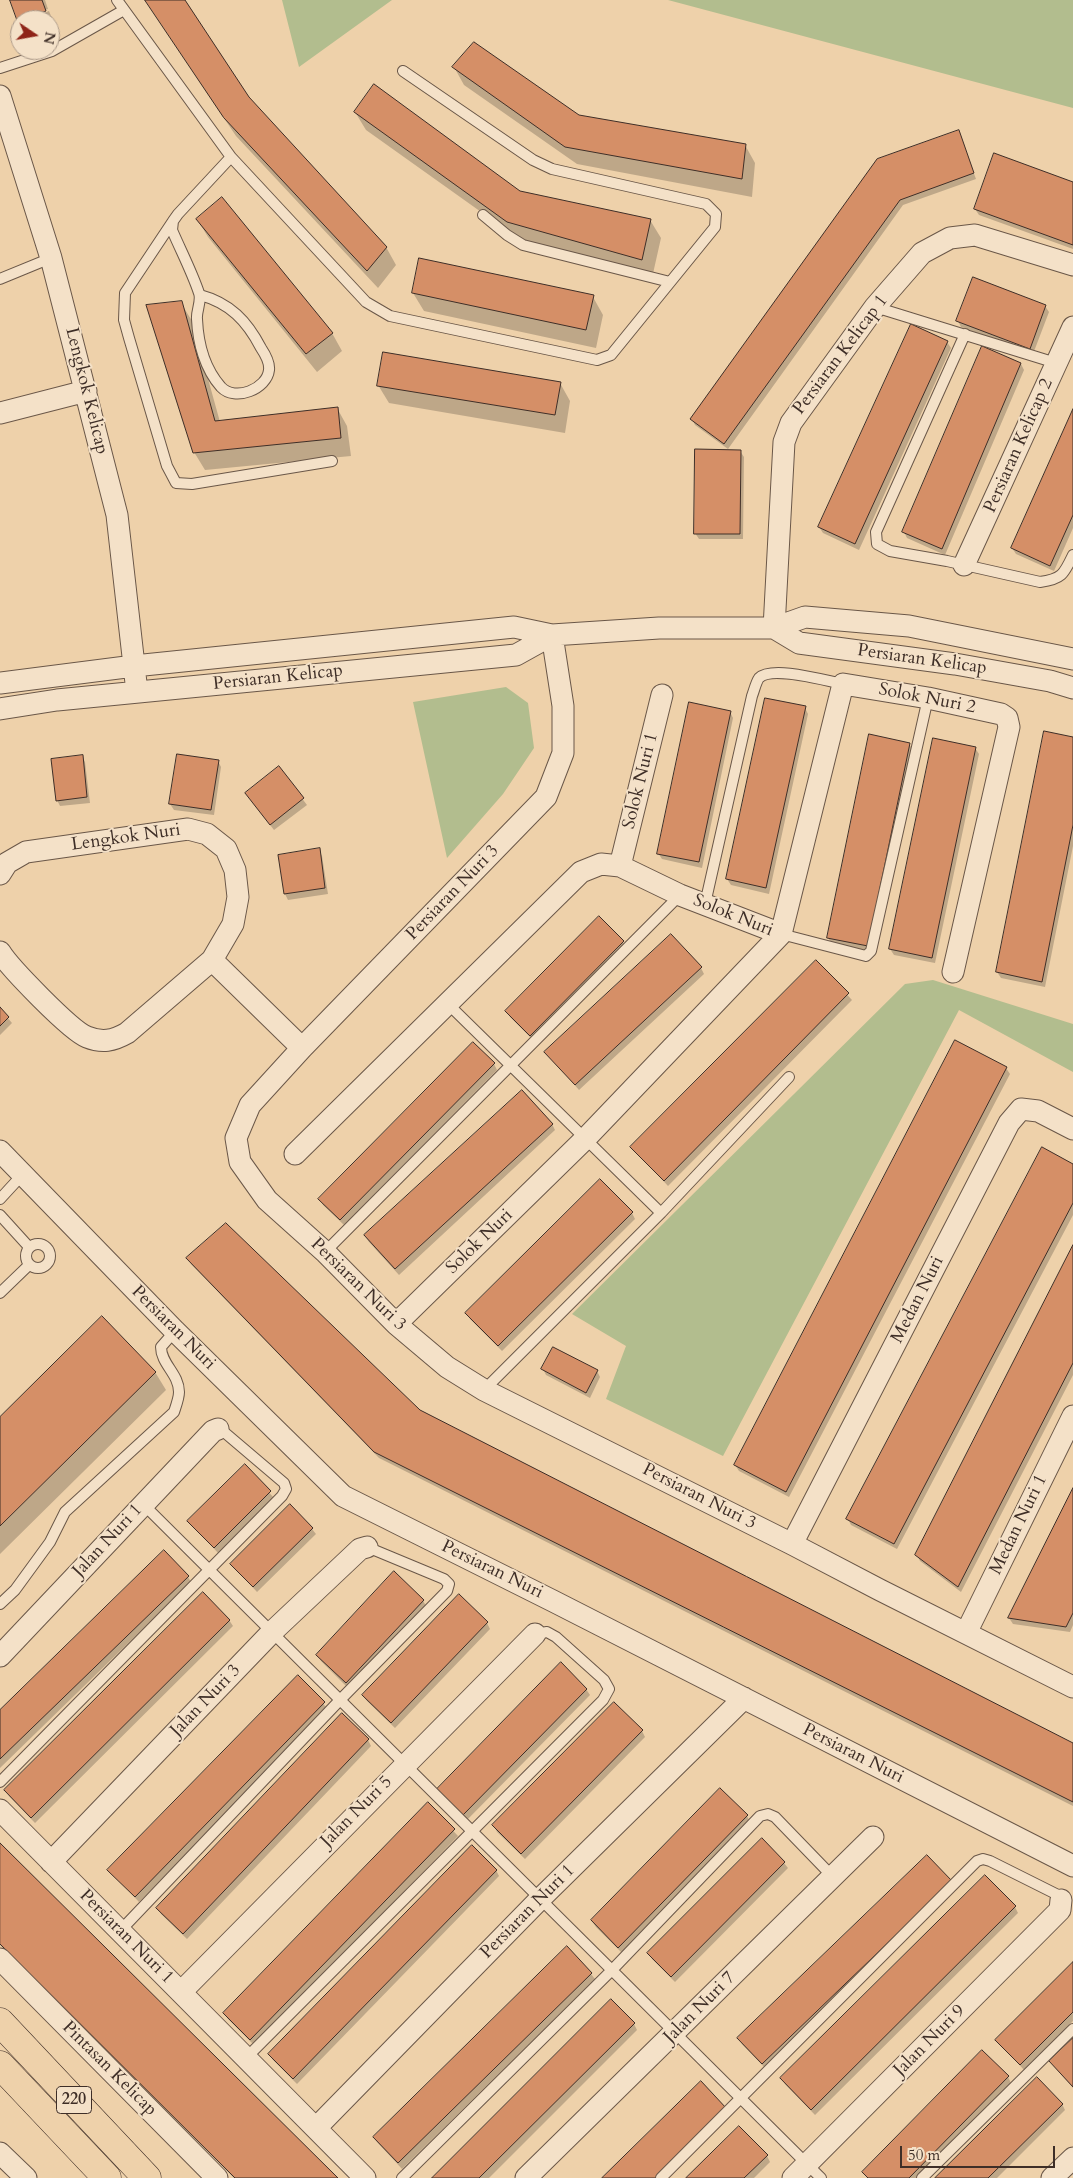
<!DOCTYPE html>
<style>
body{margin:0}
#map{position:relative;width:1073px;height:2178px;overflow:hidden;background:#eed1aa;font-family:Cardo,serif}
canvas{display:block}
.north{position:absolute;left:10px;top:10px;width:50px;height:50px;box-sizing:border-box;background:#f4e1c8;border:1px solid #ab9988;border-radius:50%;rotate:102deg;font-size:14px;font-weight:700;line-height:20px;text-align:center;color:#3e2e27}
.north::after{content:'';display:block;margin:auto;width:18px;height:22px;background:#8f2418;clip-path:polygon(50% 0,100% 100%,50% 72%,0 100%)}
.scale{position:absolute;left:900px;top:2146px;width:155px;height:22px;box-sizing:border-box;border:2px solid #3e2e27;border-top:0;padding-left:6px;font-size:15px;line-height:18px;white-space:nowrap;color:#3e2e27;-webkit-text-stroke:4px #f4e1c8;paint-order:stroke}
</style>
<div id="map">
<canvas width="1073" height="2178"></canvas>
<div class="north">N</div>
<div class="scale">50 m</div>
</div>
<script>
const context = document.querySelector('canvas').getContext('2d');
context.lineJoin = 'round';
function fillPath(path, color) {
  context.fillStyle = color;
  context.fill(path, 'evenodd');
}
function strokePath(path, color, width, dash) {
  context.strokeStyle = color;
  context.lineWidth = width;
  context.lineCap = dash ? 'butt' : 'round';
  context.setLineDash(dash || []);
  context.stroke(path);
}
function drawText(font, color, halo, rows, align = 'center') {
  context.font = font + ' Cardo,serif';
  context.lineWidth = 4;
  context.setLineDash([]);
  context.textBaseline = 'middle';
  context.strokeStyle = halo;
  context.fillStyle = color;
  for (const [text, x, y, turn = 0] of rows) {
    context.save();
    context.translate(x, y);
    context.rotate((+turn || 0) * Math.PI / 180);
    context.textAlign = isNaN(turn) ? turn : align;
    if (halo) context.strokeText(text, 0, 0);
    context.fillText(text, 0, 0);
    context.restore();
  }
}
const green = new Path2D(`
 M 282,0 L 392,0 L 299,67 Z
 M 668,0 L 1073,0 L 1073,108 Z
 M 506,687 L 528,703 L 534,748 L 503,794 L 447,858 L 413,702 Z
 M 933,980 L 1073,1024 L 1073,1072 L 959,1010 L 723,1456 L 606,1399 L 626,1346 L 572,1314 L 905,984 Z`);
const shadow = new Path2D(`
 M 11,0 L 45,0 L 48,9 L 20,19 L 20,23 Z
 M 145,0 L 183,0 L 248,98 L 386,247 L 396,265 L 378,288 L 236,136 Z
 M 49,11 L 56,29 L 50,31 L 50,20 L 26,20 Z
 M 454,67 L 579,116 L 745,145 L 755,163 L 752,197 L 577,164 L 464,85 Z
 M 355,112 L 519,192 L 650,220 L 661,238 L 652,278 L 519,239 L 366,130 Z
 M 958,131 L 976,179 L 903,205 L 728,449 L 695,425 L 692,419 Z
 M 1073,183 L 1073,249 L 979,215 L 975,209 Z
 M 197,219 L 332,333 L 342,351 L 317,372 L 208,237 Z
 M 413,293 L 593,297 L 603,315 L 596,348 L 424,311 Z
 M 181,303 L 192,321 L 220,422 L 337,408 L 347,426 L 351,456 L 205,470 L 194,452 Z
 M 1045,306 L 1049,312 L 1033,354 L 961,327 L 958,321 Z
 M 947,342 L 951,348 L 859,550 L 823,533 L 819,527 Z
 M 1021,364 L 1024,370 L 945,555 L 907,538 L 904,532 Z
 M 560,383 L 570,401 L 565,433 L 389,403 L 378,385 Z
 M 1073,412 L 1073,528 L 1054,571 L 1016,554 L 1012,548 Z
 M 740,451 L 744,457 L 743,539 L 699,539 L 695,533 Z
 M 805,708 L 808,714 L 769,894 L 731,885 L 727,879 Z
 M 730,712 L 733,718 L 702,868 L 662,859 L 658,853 Z
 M 1073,738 L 1073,846 L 1045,987 L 1001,978 L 997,972 Z
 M 909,744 L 913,750 L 871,952 L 832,944 L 828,938 Z
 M 975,748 L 979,754 L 935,963 L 894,955 L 890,949 Z
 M 82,756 L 85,762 L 90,803 L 60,806 L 57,800 Z
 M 218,761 L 221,767 L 214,815 L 174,810 L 170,804 Z
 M 279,768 L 307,805 L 274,830 L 250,799 Z
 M 319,850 L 322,856 L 328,894 L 288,900 L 285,894 Z
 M 623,942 L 626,948 L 534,1041 L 510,1017 L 507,1011 Z
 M 816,961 L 852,1000 L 668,1186 L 632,1147 Z
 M 701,968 L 704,974 L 579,1090 L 546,1052 Z
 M 0,1009 L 12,1023 L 0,1035 Z
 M 494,1064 L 497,1070 L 344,1225 L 323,1205 L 320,1199 Z
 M 1006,1068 L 1010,1074 L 789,1497 L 739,1471 L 735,1465 Z
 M 552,1124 L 555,1130 L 399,1275 L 369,1242 L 365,1236 Z
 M 1073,1165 L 1073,1215 L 897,1549 L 851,1525 L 848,1519 Z
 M 632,1213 L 635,1219 L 502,1351 L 470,1319 L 467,1313 Z
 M 1073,1247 L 1073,1375 L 961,1592 L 920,1561 L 917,1555 Z
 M 188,1258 L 419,1411 L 1073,1745 L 1073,1806 L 379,1458 L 191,1264 Z
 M 543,1369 L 597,1371 L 600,1377 L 590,1398 L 546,1375 Z
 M 155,1372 L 166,1390 L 0,1554 L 0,1419 Z
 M 245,1466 L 274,1498 L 218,1553 L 189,1521 Z
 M 1073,1491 L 1073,1625 L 1070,1632 L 1013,1624 L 1009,1618 Z
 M 312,1529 L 316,1534 L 257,1592 L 231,1564 Z
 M 394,1573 L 423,1601 L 427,1607 L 349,1689 L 321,1661 L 317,1655 Z
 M 188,1577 L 191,1582 L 0,1768 L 0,1711 Z
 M 229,1620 L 233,1626 L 35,1823 L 9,1796 L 6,1790 Z
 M 487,1623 L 490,1629 L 395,1728 L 367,1701 L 363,1696 Z
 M 298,1677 L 328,1709 L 139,1902 L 109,1870 Z
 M 586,1689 L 590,1695 L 466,1821 L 441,1796 Z
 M 642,1731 L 645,1737 L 525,1859 L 497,1832 L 494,1826 Z
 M 368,1740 L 371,1746 L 187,1939 L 161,1914 L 158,1908 Z
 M 720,1790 L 747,1816 L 750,1822 L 622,1953 L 596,1927 L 592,1921 Z
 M 428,1804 L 458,1836 L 254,2045 L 228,2019 L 224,2013 Z
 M 0,1844 L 336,2178 L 234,2178 L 0,1945 Z
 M 784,1863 L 788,1868 L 675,1982 L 652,1959 L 649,1953 Z
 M 496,1870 L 499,1876 L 297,2084 L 273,2060 L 269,2054 Z
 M 951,1881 L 766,2069 L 742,2044 L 739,2038 Z
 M 1015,1907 L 1018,1913 L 815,2115 L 785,2084 L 782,2078 Z
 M 1073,1964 L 1073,2021 L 1024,2070 L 997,2040 Z
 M 591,1974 L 595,1979 L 402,2169 L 378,2143 L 374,2138 Z
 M 634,2024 L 637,2030 L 489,2178 L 434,2178 Z
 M 1073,2039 L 1073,2088 L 1050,2061 Z
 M 1008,2077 L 1011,2083 L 918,2178 L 867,2178 L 864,2172 Z
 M 1062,2104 L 1065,2110 L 997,2178 L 937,2178 Z
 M 767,2156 L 770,2162 L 754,2178 L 687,2178 Z`);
const building = new Path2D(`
 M 10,0 L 42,0 L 46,11 L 18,22 Z
 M 145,0 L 185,0 L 249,97 L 387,247 L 367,271 L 224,118 Z
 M 474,42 L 579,115 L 746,144 L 742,179 L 565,147 L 452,67 Z
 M 374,84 L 520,191 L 651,219 L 642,260 L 507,222 L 354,112 Z
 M 959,130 L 974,173 L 900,200 L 724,444 L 690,419 L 877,159 Z
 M 994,153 L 1073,182 L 1073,245 L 974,209 Z
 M 222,197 L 333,333 L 306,354 L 196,219 Z
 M 419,258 L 594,295 L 586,330 L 412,293 Z
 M 973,277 L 1046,305 L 1030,349 L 956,321 Z
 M 182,301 L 215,421 L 338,407 L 341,438 L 193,453 L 146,305 Z
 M 911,324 L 948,341 L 855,544 L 818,527 Z
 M 982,346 L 1021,363 L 942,549 L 902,532 Z
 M 383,352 L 561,382 L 555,415 L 377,386 Z
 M 1073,409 L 1073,515 L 1050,566 L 1011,548 Z
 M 695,449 L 741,450 L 740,534 L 694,534 Z
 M 765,698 L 806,706 L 766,888 L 726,879 Z
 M 689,702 L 731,711 L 699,862 L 657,854 Z
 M 1044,731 L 1073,737 L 1073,825 L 1042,982 L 996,972 Z
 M 869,734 L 910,743 L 868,946 L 827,938 Z
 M 933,738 L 976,747 L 932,958 L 889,949 Z
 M 177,754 L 219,760 L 211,810 L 169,804 Z
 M 83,755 L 87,797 L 56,801 L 51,759 Z
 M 279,766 L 304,798 L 270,825 L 245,793 Z
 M 320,848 L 325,888 L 284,894 L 278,855 Z
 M 599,916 L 624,941 L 530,1036 L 505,1011 Z
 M 671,934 L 702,967 L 575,1085 L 544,1052 Z
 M 816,960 L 849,993 L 664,1181 L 630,1147 Z
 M 0,1007 L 9,1017 L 0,1026 Z
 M 955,1040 L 1007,1067 L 786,1492 L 734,1465 Z
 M 473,1042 L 495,1063 L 340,1220 L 318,1199 Z
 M 522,1090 L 553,1124 L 395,1269 L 364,1235 Z
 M 1042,1147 L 1073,1164 L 1073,1203 L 894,1544 L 846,1519 Z
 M 600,1179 L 633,1212 L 498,1346 L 465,1313 Z
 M 226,1223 L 420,1410 L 1073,1743 L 1073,1802 L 374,1452 L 186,1258 Z
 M 1073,1245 L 1073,1363 L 958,1587 L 915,1555 Z
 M 102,1316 L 156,1372 L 0,1526 L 0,1417 Z
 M 553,1347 L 598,1370 L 586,1393 L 541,1369 Z
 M 245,1464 L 271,1491 L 214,1548 L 187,1521 Z
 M 1073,1488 L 1073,1613 L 1066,1627 L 1008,1618 Z
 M 290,1504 L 313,1528 L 253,1587 L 230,1564 Z
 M 164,1550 L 189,1576 L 0,1759 L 0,1710 Z
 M 394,1571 L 424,1600 L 346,1683 L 316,1655 Z
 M 203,1592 L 230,1620 L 31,1818 L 4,1790 Z
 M 459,1594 L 488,1622 L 391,1723 L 362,1695 Z
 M 561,1662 L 587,1689 L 462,1816 L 436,1790 Z
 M 298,1675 L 325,1702 L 135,1897 L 107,1870 Z
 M 614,1702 L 643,1730 L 521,1854 L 492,1825 Z
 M 342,1713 L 369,1739 L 183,1934 L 156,1908 Z
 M 720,1788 L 748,1815 L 618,1948 L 591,1920 Z
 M 428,1802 L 455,1829 L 250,2040 L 223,2013 Z
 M 762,1838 L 785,1862 L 671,1977 L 647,1953 Z
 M 0,1843 L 338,2178 L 235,2178 L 0,1944 Z
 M 472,1845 L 497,1870 L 293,2079 L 268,2054 Z
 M 927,1855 L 952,1881 L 762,2064 L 737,2038 Z
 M 985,1875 L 1016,1906 L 811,2110 L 780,2078 Z
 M 567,1946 L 592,1973 L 398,2163 L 373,2137 Z
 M 1073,1962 L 1073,2012 L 1020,2065 L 995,2040 Z
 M 611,1999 L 635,2023 L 479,2178 L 432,2178 Z
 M 1073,2038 L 1073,2087 L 1049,2061 Z
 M 982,2050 L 1009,2076 L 909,2178 L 868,2178 L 862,2172 Z
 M 1037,2077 L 1063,2104 L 988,2178 L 935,2178 Z
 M 701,2081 L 727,2109 L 657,2178 L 602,2178 Z
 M 739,2126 L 768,2155 L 744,2178 L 686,2178 Z`);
const service = new Path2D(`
 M 117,0 L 231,157 L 366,302 L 390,316 L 597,360 L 611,355 L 715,227 L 716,214 L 706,204 L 552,169 L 533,160 L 403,71
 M 0,68 L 52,51 L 124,10
 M 483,215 L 507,235 L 523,245 L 670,282
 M 173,221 L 125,293 L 124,320 L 129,338 L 167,466 L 176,483 L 192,484 L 332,461
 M 0,279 L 51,258
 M 200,295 C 230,303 247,321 261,348 C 265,354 270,362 269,370 C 267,389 235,402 221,387 C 205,369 198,343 197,319 C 196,311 202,301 199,293 C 192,272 181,251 172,230 L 173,221 L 178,214 L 231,157
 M 875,307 L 1056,363
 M 965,334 L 876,532 L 877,544 L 890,551 L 947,561 L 1040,582 C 1062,579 1064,574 1073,555
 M 705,904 L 752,696 C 754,691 756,682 759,678 C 772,665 826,681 843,684
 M 781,934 L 866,956 L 871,951 L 928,698
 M 447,1003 L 661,1213
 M 0,1199 L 23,1174
 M 0,1215 L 29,1247
 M26 1256a12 12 0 1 1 24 0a12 12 0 1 1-24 0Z
 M 325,1252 L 680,895
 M 0,1293 L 29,1265
 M 484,1390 L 661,1213 L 789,1077
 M 143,1504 L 821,2178
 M 0,1604 L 15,1590 L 50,1542 L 65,1512 L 174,1412 C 176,1406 179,1398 179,1392 C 179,1374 161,1364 161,1347 L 175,1331
 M 0,1782 L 282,1496 L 286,1489 L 284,1483 L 224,1432 L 218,1429
 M 120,1931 L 340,1700 L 447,1591 L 449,1584 L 444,1579 L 367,1547
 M 246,2058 L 603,1700 L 609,1689 L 604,1680 L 556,1637 L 547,1632 L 535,1634
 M 402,2178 L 612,1970 L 760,1816 L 768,1814 L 775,1817 L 833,1877
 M 661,2178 L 977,1861 L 983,1859 L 990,1861 L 1056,1894 L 1061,1900
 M 922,2178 L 1073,2029`);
const minor = new Path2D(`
 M 0,96 L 51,258 L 117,515 L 137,692
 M 0,413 L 86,391
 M 964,565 L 1073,327
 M 774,628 L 784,442 L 791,423 L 875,307 L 922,253 L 950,238 L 975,235 L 1073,265
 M 774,628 L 799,643 L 955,664 L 1050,681 L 1073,688
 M 552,635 L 563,706 L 563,753 L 546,797 L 302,1048 L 250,1105 L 236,1138 L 240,1162 L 267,1200 L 325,1252 L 396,1324 L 447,1367 L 484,1390 L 792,1544 L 880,1590 L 1073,1687
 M 0,683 L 134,666 L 514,627 L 552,635 L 659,628 L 774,628 L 805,617 L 909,626 L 1073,659
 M 0,709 L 57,700 L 516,655 L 552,635
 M 620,866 L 662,695
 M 0,874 L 7,863 L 26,852 L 188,829 L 207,834 L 226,849 L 235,870 L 238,897 L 233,924 L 212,960 L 127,1033 C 113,1041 102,1043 87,1037 C 71,1031 9,967 0,952
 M 212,960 L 302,1048
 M 0,1151 L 175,1331 L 343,1496 L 553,1601 L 1073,1866
 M 295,1154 L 581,872 L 601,864 L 620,866 L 680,895 L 781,934
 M 396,1324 L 585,1139 L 781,934 L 843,684 L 928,698 L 1001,714 L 1007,718 L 1009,727 L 953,972
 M 792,1544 L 1009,1123 L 1021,1109 L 1038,1111 L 1073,1129
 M 966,1633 L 1073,1416
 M 0,1656 L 213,1431 L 218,1429
 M 0,1810 L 365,2178
 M 51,1862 L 272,1632 L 360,1549 L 367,1547
 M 0,1959 L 217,2178
 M 181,1992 L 535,1634
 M 316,2128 L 540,1899 L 744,1698
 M 0,2153 L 26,2178
 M 526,2178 L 873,1837
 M 793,2178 L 1060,1910 L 1061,1900
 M 1052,2178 L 1073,2158`);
const primary = new Path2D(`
 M 0,2022 L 147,2178
 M 0,2065 L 107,2178`);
const shields = [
 [74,2100,35]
];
const shieldNames = [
 ["220",74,2100]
];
const streetNames = [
 ["Persiaran Kelicap 1",841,355,-53],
 ["Lengkok Kelicap",86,391,76],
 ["Persiaran Kelicap 2",1019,446,-66],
 ["Persiaran Kelicap",922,660,8],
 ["Persiaran Kelicap",278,678,-6],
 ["Solok Nuri 2",927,699,11],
 ["Solok Nuri 1",641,781,-76],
 ["Lengkok Nuri",126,838,-8],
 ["Persiaran Nuri 3",453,893,-46],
 ["Solok Nuri",733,916,22],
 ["Solok Nuri",480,1242,-44],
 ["Persiaran Nuri 3",358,1285,44],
 ["Medan Nuri",918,1300,-63],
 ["Persiaran Nuri",173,1328,45],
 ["Persiaran Nuri 3",699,1497,27],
 ["Medan Nuri 1",1019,1525,-64],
 ["Jalan Nuri 1",108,1541,-47],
 ["Persiaran Nuri",492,1570,26],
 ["Jalan Nuri 3",206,1701,-46],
 ["Persiaran Nuri",853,1754,27],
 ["Jalan Nuri 5",357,1812,-45],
 ["Persiaran Nuri 1",528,1912,-45],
 ["Persiaran Nuri 1",126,1937,45],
 ["Jalan Nuri 7",700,2008,-45],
 ["Jalan Nuri 9",930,2041,-45],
 ["Pintasan Kelicap",109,2069,45]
];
fillPath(green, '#b2bd8e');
fillPath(shadow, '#0003');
fillPath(building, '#d58f67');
strokePath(building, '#3e2e27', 1);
strokePath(service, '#6a5748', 12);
strokePath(minor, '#6a5748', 23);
strokePath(primary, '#3e2e27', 29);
strokePath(service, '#f4e1c8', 10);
strokePath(minor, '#f4e1c8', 21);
strokePath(primary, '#eed1aa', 28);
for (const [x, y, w] of shields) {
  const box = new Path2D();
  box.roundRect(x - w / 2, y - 13.5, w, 27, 4);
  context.fillStyle = '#f4e1c8';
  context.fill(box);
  strokePath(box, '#3e2e27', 1);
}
drawText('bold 16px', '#3e2e27', null, shieldNames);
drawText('18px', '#3e2e27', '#f4e1c8', streetNames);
</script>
